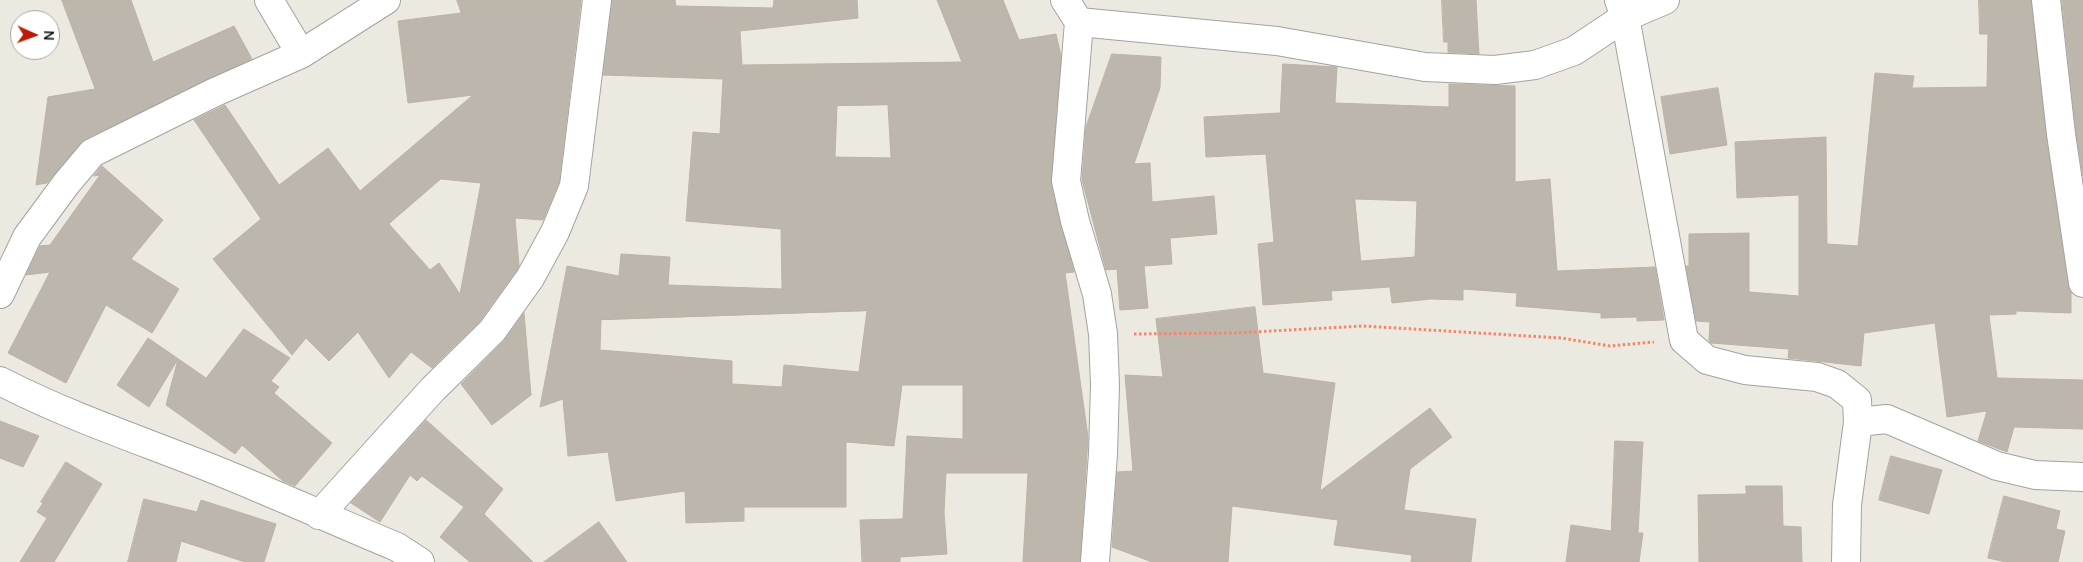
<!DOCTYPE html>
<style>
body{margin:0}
#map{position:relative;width:2083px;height:562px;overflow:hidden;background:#eceae0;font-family:Manrope,sans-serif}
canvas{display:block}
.north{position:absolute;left:10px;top:10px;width:50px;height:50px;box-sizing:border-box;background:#fff;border:1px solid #a4a4a4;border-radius:50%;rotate:92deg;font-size:14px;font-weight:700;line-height:20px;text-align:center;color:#1b1b1b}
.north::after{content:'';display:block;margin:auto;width:18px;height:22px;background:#bf1b07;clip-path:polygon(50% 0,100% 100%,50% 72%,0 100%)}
</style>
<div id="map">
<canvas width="2083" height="562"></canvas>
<div class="north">N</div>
</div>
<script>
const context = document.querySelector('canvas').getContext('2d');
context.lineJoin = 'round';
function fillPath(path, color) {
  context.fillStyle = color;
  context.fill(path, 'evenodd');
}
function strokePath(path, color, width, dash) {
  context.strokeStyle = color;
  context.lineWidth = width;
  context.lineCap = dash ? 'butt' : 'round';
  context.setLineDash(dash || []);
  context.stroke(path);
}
const building = new Path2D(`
 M 62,0 L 131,0 L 153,62 L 234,26 L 252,59 L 85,139 L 47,183 L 36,185 L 48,97 L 95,89 Z
 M 457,0 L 581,0 L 559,182 L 543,220 L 515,218 L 519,265 L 517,270 L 480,321 L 432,368 L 411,352 L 389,378 L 358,332 L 329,361 L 306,338 L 292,355 L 213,259 L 261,219 L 194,120 L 225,105 L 279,185 L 328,148 L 360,191 L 473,95 L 408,103 L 398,21 L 461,13 ZM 441,179 L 481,183 L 460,294 L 439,263 L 430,270 L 389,224 Z
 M 612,0 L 675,0 L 676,6 L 773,8 L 774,0 L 857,0 L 858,18 L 740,31 L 742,65 L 962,62 L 937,0 L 1003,0 L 1019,40 L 1056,34 L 1061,56 L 1051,184 L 1074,272 L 1065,273 L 1088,437 L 1080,562 L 1023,562 L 1028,473 L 946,473 L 944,512 L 947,554 L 900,557 L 900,562 L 862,562 L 860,520 L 903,519 L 907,436 L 963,439 L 963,385 L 902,385 L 894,446 L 846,442 L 846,507 L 744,507 L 744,521 L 686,523 L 685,491 L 616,501 L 608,452 L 568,456 L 563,399 L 540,407 L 567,266 L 619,276 L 621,254 L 670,257 L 668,285 L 782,289 L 781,229 L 686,221 L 693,132 L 720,134 L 723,79 L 603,75 ZM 888,105 L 891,158 L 835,157 L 837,106 ZM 867,311 L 859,372 L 784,365 L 782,387 L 732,384 L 732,361 L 600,350 L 601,320 Z
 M 1442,0 L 1476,0 L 1479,54 L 1448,52 L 1448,42 L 1444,42 Z
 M 1979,0 L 2031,0 L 2046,136 L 2068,285 L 2071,293 L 2071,313 L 2016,311 L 2016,314 L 1989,315 L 1997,378 L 2083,380 L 2083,429 L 2014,427 L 2007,452 L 1978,441 L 1987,411 L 1947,417 L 1935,323 L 1864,333 L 1861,366 L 1788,358 L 1789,349 L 1711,343 L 1709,341 L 1710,322 L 1696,321 L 1686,266 L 1689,266 L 1689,234 L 1749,233 L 1749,292 L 1799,296 L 1799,195 L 1737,198 L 1735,142 L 1826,137 L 1827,244 L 1858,246 L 1875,73 L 1914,76 L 1912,88 L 1987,87 L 1988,34 L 1980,34 Z
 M 2062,0 L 2083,0 L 2083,176 L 2076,132 Z
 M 1112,54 L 1161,57 L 1160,88 L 1134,164 L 1150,163 L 1152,202 L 1214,196 L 1217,234 L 1170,238 L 1172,264 L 1144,266 L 1148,308 L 1120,310 L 1117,269 L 1106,270 L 1082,180 L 1086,127 Z
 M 1283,64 L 1337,67 L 1335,103 L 1449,107 L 1449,84 L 1515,86 L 1515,182 L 1550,179 L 1557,271 L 1655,267 L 1664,320 L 1637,321 L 1637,317 L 1601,318 L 1601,313 L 1516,306 L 1517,293 L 1463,289 L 1463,300 L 1431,299 L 1392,303 L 1390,287 L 1331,291 L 1332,300 L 1263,305 L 1258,244 L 1274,242 L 1266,154 L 1206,157 L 1204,117 L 1280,113 ZM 1355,199 L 1417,201 L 1415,257 L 1361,261 Z
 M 1718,88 L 1727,145 L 1670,154 L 1661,97 Z
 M 102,166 L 163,220 L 131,259 L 179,289 L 152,333 L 106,305 L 66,383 L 8,353 L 50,272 L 26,275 L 40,246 L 50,245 L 100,175 L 94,176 Z
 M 1255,307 L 1263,373 L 1335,383 L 1320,491 L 1430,408 L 1452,437 L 1410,469 L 1404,510 L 1476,519 L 1471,562 L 1411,562 L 1412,555 L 1334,545 L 1338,520 L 1232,506 L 1228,562 L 1152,562 L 1112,547 L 1117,472 L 1133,471 L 1125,375 L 1163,377 L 1156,319 Z
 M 524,313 L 531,395 L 492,425 L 461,384 L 503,342 Z
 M 244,329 L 290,358 L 271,381 L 279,387 L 274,393 L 332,443 L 295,486 L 283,481 L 242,445 L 235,454 L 166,405 L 178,359 L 149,407 L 117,385 L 148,338 L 206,378 Z
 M 426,420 L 503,489 L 484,514 L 533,562 L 470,562 L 440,537 L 464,507 L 422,476 L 417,481 L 410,475 L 380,522 L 351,503 Z
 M 0,421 L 39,436 L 23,467 L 0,458 Z
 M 1615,441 L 1643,442 L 1638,533 L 1643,533 L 1639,562 L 1566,562 L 1571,525 L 1611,531 Z
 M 1891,456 L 1942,470 L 1929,514 L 1879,500 Z
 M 66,462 L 102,484 L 54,562 L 20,562 L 47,518 L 37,512 L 43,503 L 41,502 Z
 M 1746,486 L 1782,486 L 1783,526 L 1801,527 L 1802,562 L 1699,562 L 1698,495 L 1746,494 Z
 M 2004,496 L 2060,511 L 2056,529 L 2065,531 L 2058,562 L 2006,562 L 1988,558 Z
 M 144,499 L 197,512 L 201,500 L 276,524 L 264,562 L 245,562 L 181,541 L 176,562 L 128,562 Z
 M 599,522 L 627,562 L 544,562 Z`);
const path = new Path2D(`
 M 1134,334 L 1234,333 L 1363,326 L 1561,338 L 1610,346 L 1654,342`);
const minor = new Path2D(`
 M 269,0 L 301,54
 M 1065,0 L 1079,22 L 1066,181 L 1075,221 L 1097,294 L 1103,334 L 1105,385 L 1103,454 L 1095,562
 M 1619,0 L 1625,17 L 1684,340 L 1707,360 L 1745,370 L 1817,377 L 1837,384 L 1857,400 L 1858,422 L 1847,505 L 1846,562
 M 2046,0 L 2061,134 L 2083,283
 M 1079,22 L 1277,41 L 1425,67 L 1495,70 L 1535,65 L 1574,51 L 1625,17 L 1665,0
 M 0,294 L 27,237 L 66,184 L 92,153 L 213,93 L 301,54 L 386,0
 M 0,381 C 68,416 137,439 208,467 C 271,492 334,521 397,547 L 420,562
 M 1858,422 L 1887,419 L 1997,466 L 2035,475 L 2083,477
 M 319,515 L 433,389 L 492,331 L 530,278 L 555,232 L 574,186 L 597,0`);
fillPath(building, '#bcb6ad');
strokePath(building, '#bdb2a3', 1);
strokePath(minor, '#a2a2a2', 30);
strokePath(path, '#f58769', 3, [2.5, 2.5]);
strokePath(minor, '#fff', 28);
</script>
